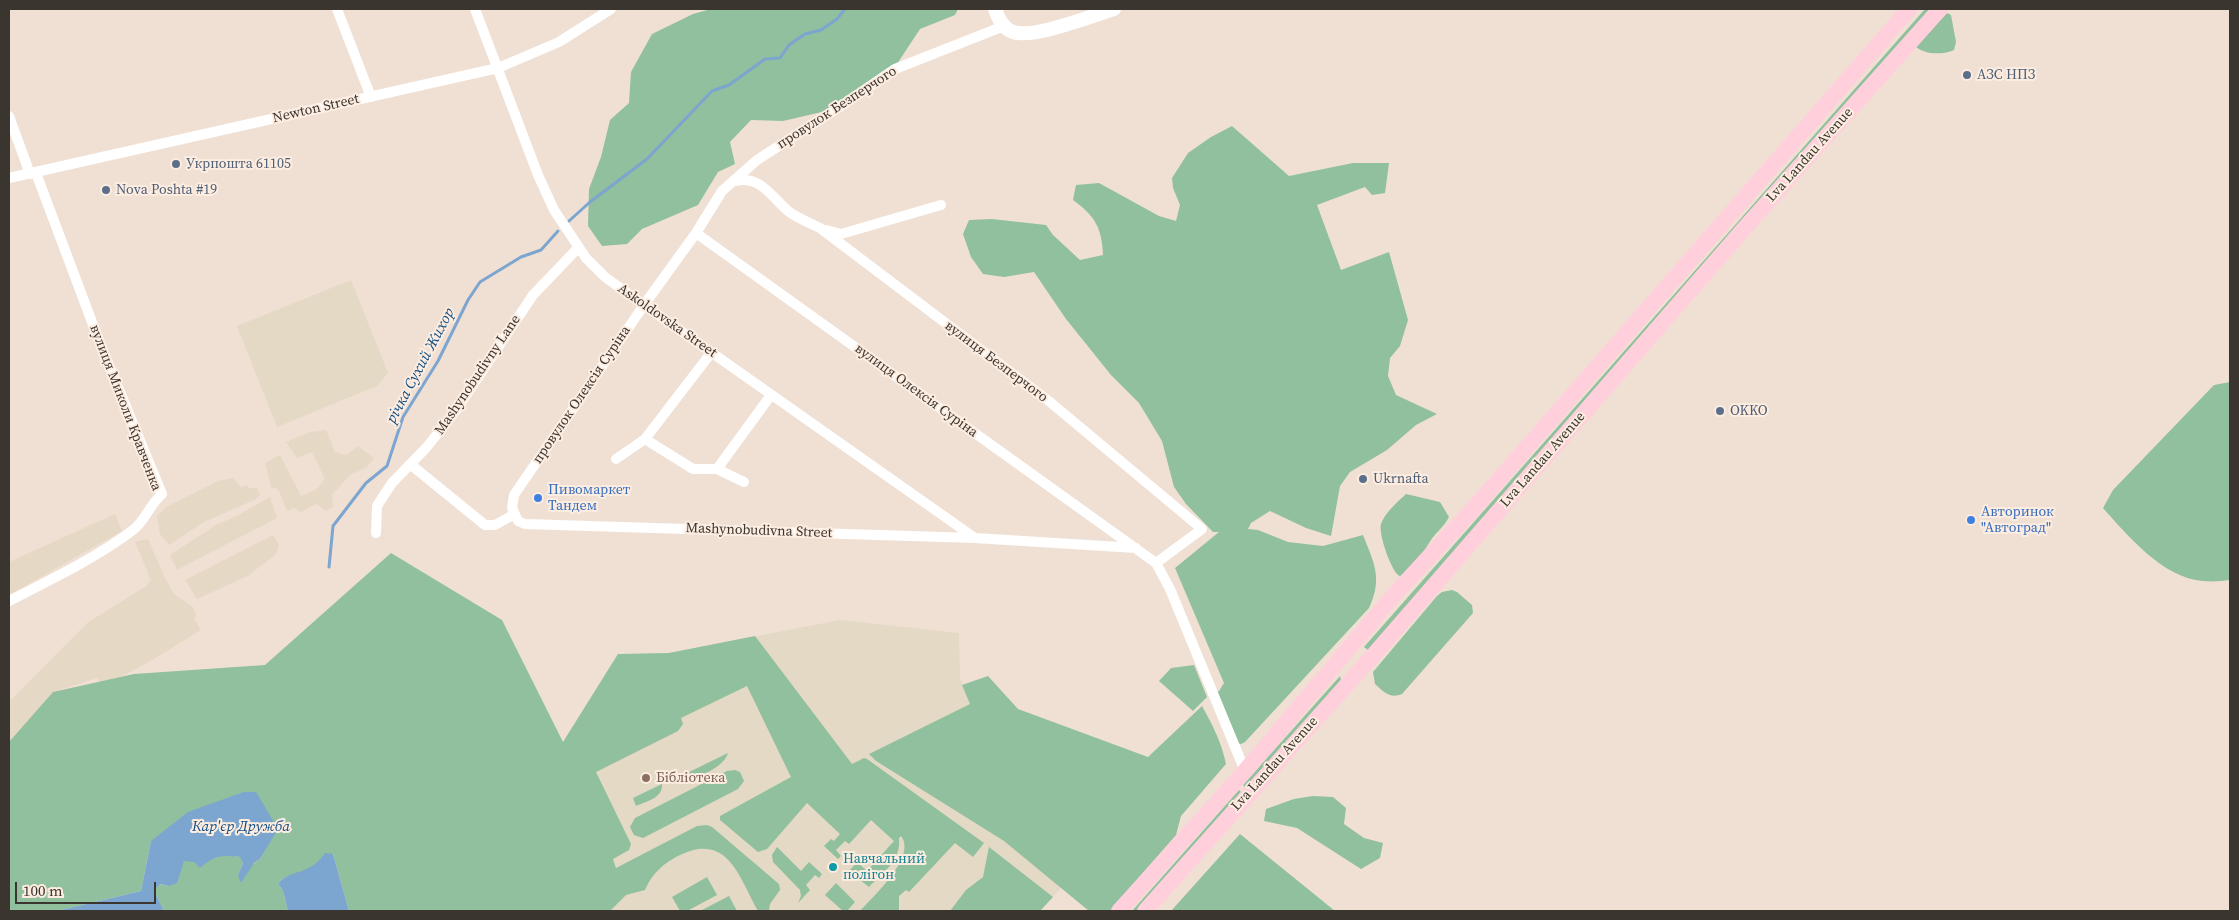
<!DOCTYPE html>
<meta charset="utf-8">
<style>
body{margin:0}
#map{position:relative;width:2239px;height:920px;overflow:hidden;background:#f0e0d4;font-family:"Source Serif 4",serif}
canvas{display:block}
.frame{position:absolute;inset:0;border:10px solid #3b3530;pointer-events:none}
.scale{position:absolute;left:15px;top:882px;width:141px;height:22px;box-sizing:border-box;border:2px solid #3b3530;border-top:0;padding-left:6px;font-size:15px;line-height:18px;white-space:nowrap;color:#3b3530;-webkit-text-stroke:4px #fdede1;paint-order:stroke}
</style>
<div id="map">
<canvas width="2239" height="920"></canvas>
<div class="frame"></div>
<div class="scale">100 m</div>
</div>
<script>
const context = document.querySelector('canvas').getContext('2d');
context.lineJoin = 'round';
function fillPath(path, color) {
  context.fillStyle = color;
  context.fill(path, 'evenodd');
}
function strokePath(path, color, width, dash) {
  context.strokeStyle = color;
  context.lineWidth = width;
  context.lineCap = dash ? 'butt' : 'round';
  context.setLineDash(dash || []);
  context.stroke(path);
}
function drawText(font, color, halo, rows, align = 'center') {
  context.font = font + ' "Source Serif 4",serif';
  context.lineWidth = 4;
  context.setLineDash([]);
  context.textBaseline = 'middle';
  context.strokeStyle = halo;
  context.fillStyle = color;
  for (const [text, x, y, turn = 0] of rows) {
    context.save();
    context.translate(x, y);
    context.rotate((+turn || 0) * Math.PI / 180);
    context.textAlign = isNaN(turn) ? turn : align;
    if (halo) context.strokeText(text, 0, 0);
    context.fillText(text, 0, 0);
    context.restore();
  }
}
const industrial = new Path2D(`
 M 326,430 L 335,452 L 346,455 L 358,446 L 374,458 L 366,468 L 351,474 L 332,495 L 333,507 L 326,511 L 316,504 L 301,512 L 294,508 L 287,511 L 278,489 L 271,487 L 265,463 L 280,455 L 301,496 L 317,489 L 325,479 L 312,452 L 297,458 L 286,442 L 311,432 Z
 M 233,478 L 241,487 L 247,485 L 249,488 L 257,488 L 260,495 L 256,499 L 204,522 L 169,545 L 160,534 L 157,516 L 168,506 L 218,481 Z
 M 270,497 L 277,518 L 177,570 L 170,555 L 216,525 L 237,516 Z
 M 115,514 L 122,531 L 9,595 L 9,562 Z
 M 273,535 L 279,545 L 276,554 L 248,576 L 197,599 L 185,580 Z
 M 148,539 L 165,578 L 174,594 L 193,607 L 196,614 L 194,619 L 201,630 L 152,660 L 102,687 L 97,678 L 53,692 L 9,742 L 9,702 L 87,623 L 146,586 L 151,580 L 135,542 Z`);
const education = new Path2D(`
 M 351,280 L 388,373 L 377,386 L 277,427 L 237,326 Z
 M 840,620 L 959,633 L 960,678 L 970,704 L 869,754 L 876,761 L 1004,841 L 1062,887 L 1040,911 L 574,911 L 621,878 L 563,743 L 618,654 L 669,653 Z`);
const green = new Path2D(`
 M 711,9 L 958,9 L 955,15 L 920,29 L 897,64 L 826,111 L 783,121 L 751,120 L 730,142 L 735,164 L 718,172 L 698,205 L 642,229 L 627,244 L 602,246 L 588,226 L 589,189 L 601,157 L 610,120 L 629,103 L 631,72 L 652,34 L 693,14 Z
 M 1925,9 L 1930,9 L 1368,650 L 1364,647 Z
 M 1947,13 L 1951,15 L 1956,42 L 1954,50 C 1943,55 1924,55 1915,46 Z
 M 1232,126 L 1289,176 L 1353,163 L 1389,163 L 1385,193 L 1372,195 L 1365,187 L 1317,205 L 1341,270 L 1389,252 L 1408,320 L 1400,346 L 1390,358 L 1388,376 L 1396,395 L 1437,414 L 1416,425 L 1387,450 L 1350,472 L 1340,486 L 1331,536 L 1306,528 L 1270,511 L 1251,523 L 1248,529 L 1258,530 L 1288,542 L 1323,546 L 1363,535 C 1374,563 1383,578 1369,608 L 1245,742 L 1241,744 L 1233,742 L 1213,693 L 1219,691 L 1224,683 L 1175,568 L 1219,532 L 1213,532 L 1186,504 L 1174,487 L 1162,441 L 1139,403 L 1111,375 L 1066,319 L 1034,272 L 1004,277 L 983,274 L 971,257 L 963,234 L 969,220 L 992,219 L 1046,225 L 1053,235 L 1080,260 L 1103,255 C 1102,228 1095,216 1073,200 L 1076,185 L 1099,183 L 1159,216 L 1176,221 L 1180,205 L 1173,188 L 1172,178 L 1188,153 L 1211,137 Z
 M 2230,382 L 2230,580 C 2222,581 2212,582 2203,581 C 2163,578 2128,536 2103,508 L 2113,490 L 2214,385 Z
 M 1406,494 L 1440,502 L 1449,517 C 1445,525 1439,530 1434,536 C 1424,548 1417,571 1400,576 C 1392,574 1378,533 1381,524 C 1384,514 1398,501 1406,494 Z
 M 391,553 L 502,620 L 563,742 L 618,654 L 669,653 L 755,636 L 852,764 L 864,758 L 867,759 L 984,843 L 973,857 L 955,843 L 909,892 L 906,890 L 899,896 L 899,911 L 860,911 C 874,896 917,856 901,836 L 899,838 C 901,861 884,871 869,887 L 849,871 L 857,862 L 867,871 L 894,841 L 871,820 L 849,844 L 845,841 L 836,850 L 841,856 L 838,859 L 824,846 L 831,839 L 834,841 L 840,834 L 807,803 L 767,849 L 758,852 L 720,820 L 720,816 L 791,777 L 747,686 L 681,718 L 683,724 L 678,731 L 596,772 L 631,844 L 629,850 L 613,859 L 616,868 L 697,826 L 707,825 L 712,827 L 779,884 L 780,890 L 770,904 L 769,911 L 758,911 C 739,877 728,832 680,855 C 664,863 652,873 645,890 L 626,895 L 610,911 L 349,911 L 333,854 C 323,859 317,866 309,870 C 298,875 286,874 278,883 L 283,891 L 288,911 L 162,911 L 163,909 L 154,890 L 159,884 L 169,886 L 184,861 L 225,855 L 241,857 L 243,863 L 238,875 L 260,859 L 277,829 L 151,841 L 141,891 L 57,911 L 9,911 L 9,742 L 53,692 L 134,674 L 265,665 Z
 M 1452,590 L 1457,592 L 1472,605 L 1473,613 L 1402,694 C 1390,699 1384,692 1375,684 L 1373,672 L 1437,596 L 1442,592 Z
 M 1194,665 L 1207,697 L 1193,711 L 1159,681 L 1171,668 Z
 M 988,676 L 1018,709 L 1148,757 L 1202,706 C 1213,726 1221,741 1226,764 L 1181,816 L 1176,835 L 1110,911 L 1089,911 L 1004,841 L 876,761 L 869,754 L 970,704 L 962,685 Z
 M 1340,676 L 1341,680 L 1246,788 L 1243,785 Z
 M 728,753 C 724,767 699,778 685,779 L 679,777 Z
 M 735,770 L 740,772 L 744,781 L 738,789 L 643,838 L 634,835 L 630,827 L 635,818 L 727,771 Z
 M 662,784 C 663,798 647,801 636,806 L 633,798 Z
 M 1239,790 L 1242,793 L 1139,911 L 1132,911 Z
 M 1313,796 L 1333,797 L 1346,808 L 1344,824 L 1364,838 L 1383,843 L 1380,858 L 1361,869 L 1297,828 L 1264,821 L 1266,809 L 1294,799 Z
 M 1240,834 L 1335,911 L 1171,911 Z
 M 777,847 L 801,871 L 809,862 L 822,874 L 819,878 L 815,875 L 806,885 L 810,890 L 798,903 L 801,896 L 800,890 L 773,862 L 772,855 Z
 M 989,847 L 1053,897 L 1040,911 L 950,911 L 966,890 L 983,877 Z
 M 707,877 L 717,895 L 687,911 L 680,911 L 672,897 Z
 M 836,883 L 855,902 L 847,911 L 843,911 L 825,895 Z
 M 729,896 L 737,911 L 700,911 Z`);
const water = new Path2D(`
 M 244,792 L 256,792 L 278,829 L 260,859 L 254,863 L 241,883 L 238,875 L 243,863 L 240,857 C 221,855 215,855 200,868 L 194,862 L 184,861 L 177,883 L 169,886 L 160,884 L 154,890 L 163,909 L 162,911 L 57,911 L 141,891 L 151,841 L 188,812 Z
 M 325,853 L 333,854 L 349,911 L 288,911 L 283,891 L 278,883 C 293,868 308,877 325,853 Z`);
const stream = new Path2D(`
 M 569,221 L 590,202 L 647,159 L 712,91 L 729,85 L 765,59 L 780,58 L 789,45 L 805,34 L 821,30 L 837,19 L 845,9
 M 329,567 L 333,526 L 366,483 L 387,466 L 403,417 L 438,361 L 468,300 L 480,282 L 521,257 L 541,250 L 558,231`);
const minor = new Path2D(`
 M 337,9 L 371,97
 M 475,9 L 538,175 L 554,210 L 586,258 L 605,277 L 644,305 L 975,538
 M 1004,26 L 895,69 L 838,108 L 757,160 L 722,191 L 696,233 L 644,305 L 514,495 L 512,508 L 518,521 L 525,524 L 975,538 L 1136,548
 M 9,116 L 30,174
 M 9,178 L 498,68 L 559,42 L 611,9
 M 736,181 C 760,175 772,197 788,211 C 797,218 810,223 820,228 L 1050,402 L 1202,529 L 1156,563
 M 826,230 L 841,234 L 941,205
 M 696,233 L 1156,563 L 1170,589 L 1245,771
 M 645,439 L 711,353
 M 616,459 L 645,439 L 693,469 L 717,469 L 744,482
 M 410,464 L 485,525 L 495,525 L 513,515
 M 717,469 L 771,395
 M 376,533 L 377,506 L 392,483 L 426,448 L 457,409 L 533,295 L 578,248
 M 9,601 C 50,580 96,558 133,530 C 145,521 150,504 162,494 L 101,346 L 36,173`);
const secondary = new Path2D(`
 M 995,9 C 998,18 1003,29 1013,32 C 1034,39 1091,16 1114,9`);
const primary = new Path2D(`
 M 1119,911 L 1245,771 L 1394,595 L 1474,508 L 1909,9
 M 1145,911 L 1370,659 L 1742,231 L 1940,9`);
const markers = [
 [1967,75,5,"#5c6f8a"],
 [176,164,5,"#5c6f8a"],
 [106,190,5,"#5c6f8a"],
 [1720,411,5,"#5c6f8a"],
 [1363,479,5,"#5c6f8a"],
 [538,498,5,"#3f7fe0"],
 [1971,520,5,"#3f7fe0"],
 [646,778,5,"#8d6e63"],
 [833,867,5,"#0f9aa8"]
];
const serviceNames = [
 ["АЗС НПЗ",1977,75],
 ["Укрпошта 61105",186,164],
 ["Nova Poshta #19",116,190],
 ["OKKO",1730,411],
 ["Ukrnafta",1373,479]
];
const streetNames = [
 ["провулок Безперчого",837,108,-33],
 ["Newton Street",316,109,-13],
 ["Lva Landau Avenue",1810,155,-48],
 ["Askoldovska Street",667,321,35],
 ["вулиця Безперчого",996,362,37],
 ["Mashynobudivny Lane",478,375,-56],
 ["вулиця Олексія Суріна",916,391,36],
 ["провулок Олексія Суріна",582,395,-56],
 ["вулиця Миколи Кравченка",125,408,69],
 ["Lva Landau Avenue",1543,460,-49],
 ["Mashynobudivna Street",759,531,2],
 ["Lva Landau Avenue",1275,764,-48]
];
const shopNames = [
 ["Пивомаркет",548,490],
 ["Тандем",548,506],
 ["Авторинок",1981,512],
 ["\"Автоград\"",1981,528]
];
const educationNames = [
 ["Бібліотека",656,778]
];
const cultureNames = [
 ["Навчальний",843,859],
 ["полігон",843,875]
];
const waterNames = [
 ["річка Сухий Жихор",421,366,-62],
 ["Кар'єр Дружба",241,827]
];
fillPath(industrial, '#e5d8c4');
fillPath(education, '#e3d9c4');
fillPath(green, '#90c09d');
fillPath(water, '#7ca5cf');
strokePath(stream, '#7ca5cf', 3);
strokePath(minor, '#fff', 10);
strokePath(secondary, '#fff', 14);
strokePath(primary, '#ffcfdc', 16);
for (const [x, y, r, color] of markers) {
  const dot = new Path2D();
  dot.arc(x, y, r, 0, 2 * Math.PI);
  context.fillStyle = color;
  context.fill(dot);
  strokePath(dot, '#fdede1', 2);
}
drawText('14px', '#4e5e75', '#fdede1', serviceNames, 'left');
drawText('14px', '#3b3530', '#fdede1', streetNames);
drawText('14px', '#366cbe', '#fdede1', shopNames, 'left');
drawText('14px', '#785e54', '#fdede1', educationNames, 'left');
drawText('14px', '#0d838f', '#fdede1', cultureNames, 'left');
drawText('italic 15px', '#114e83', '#fdede1', waterNames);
</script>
